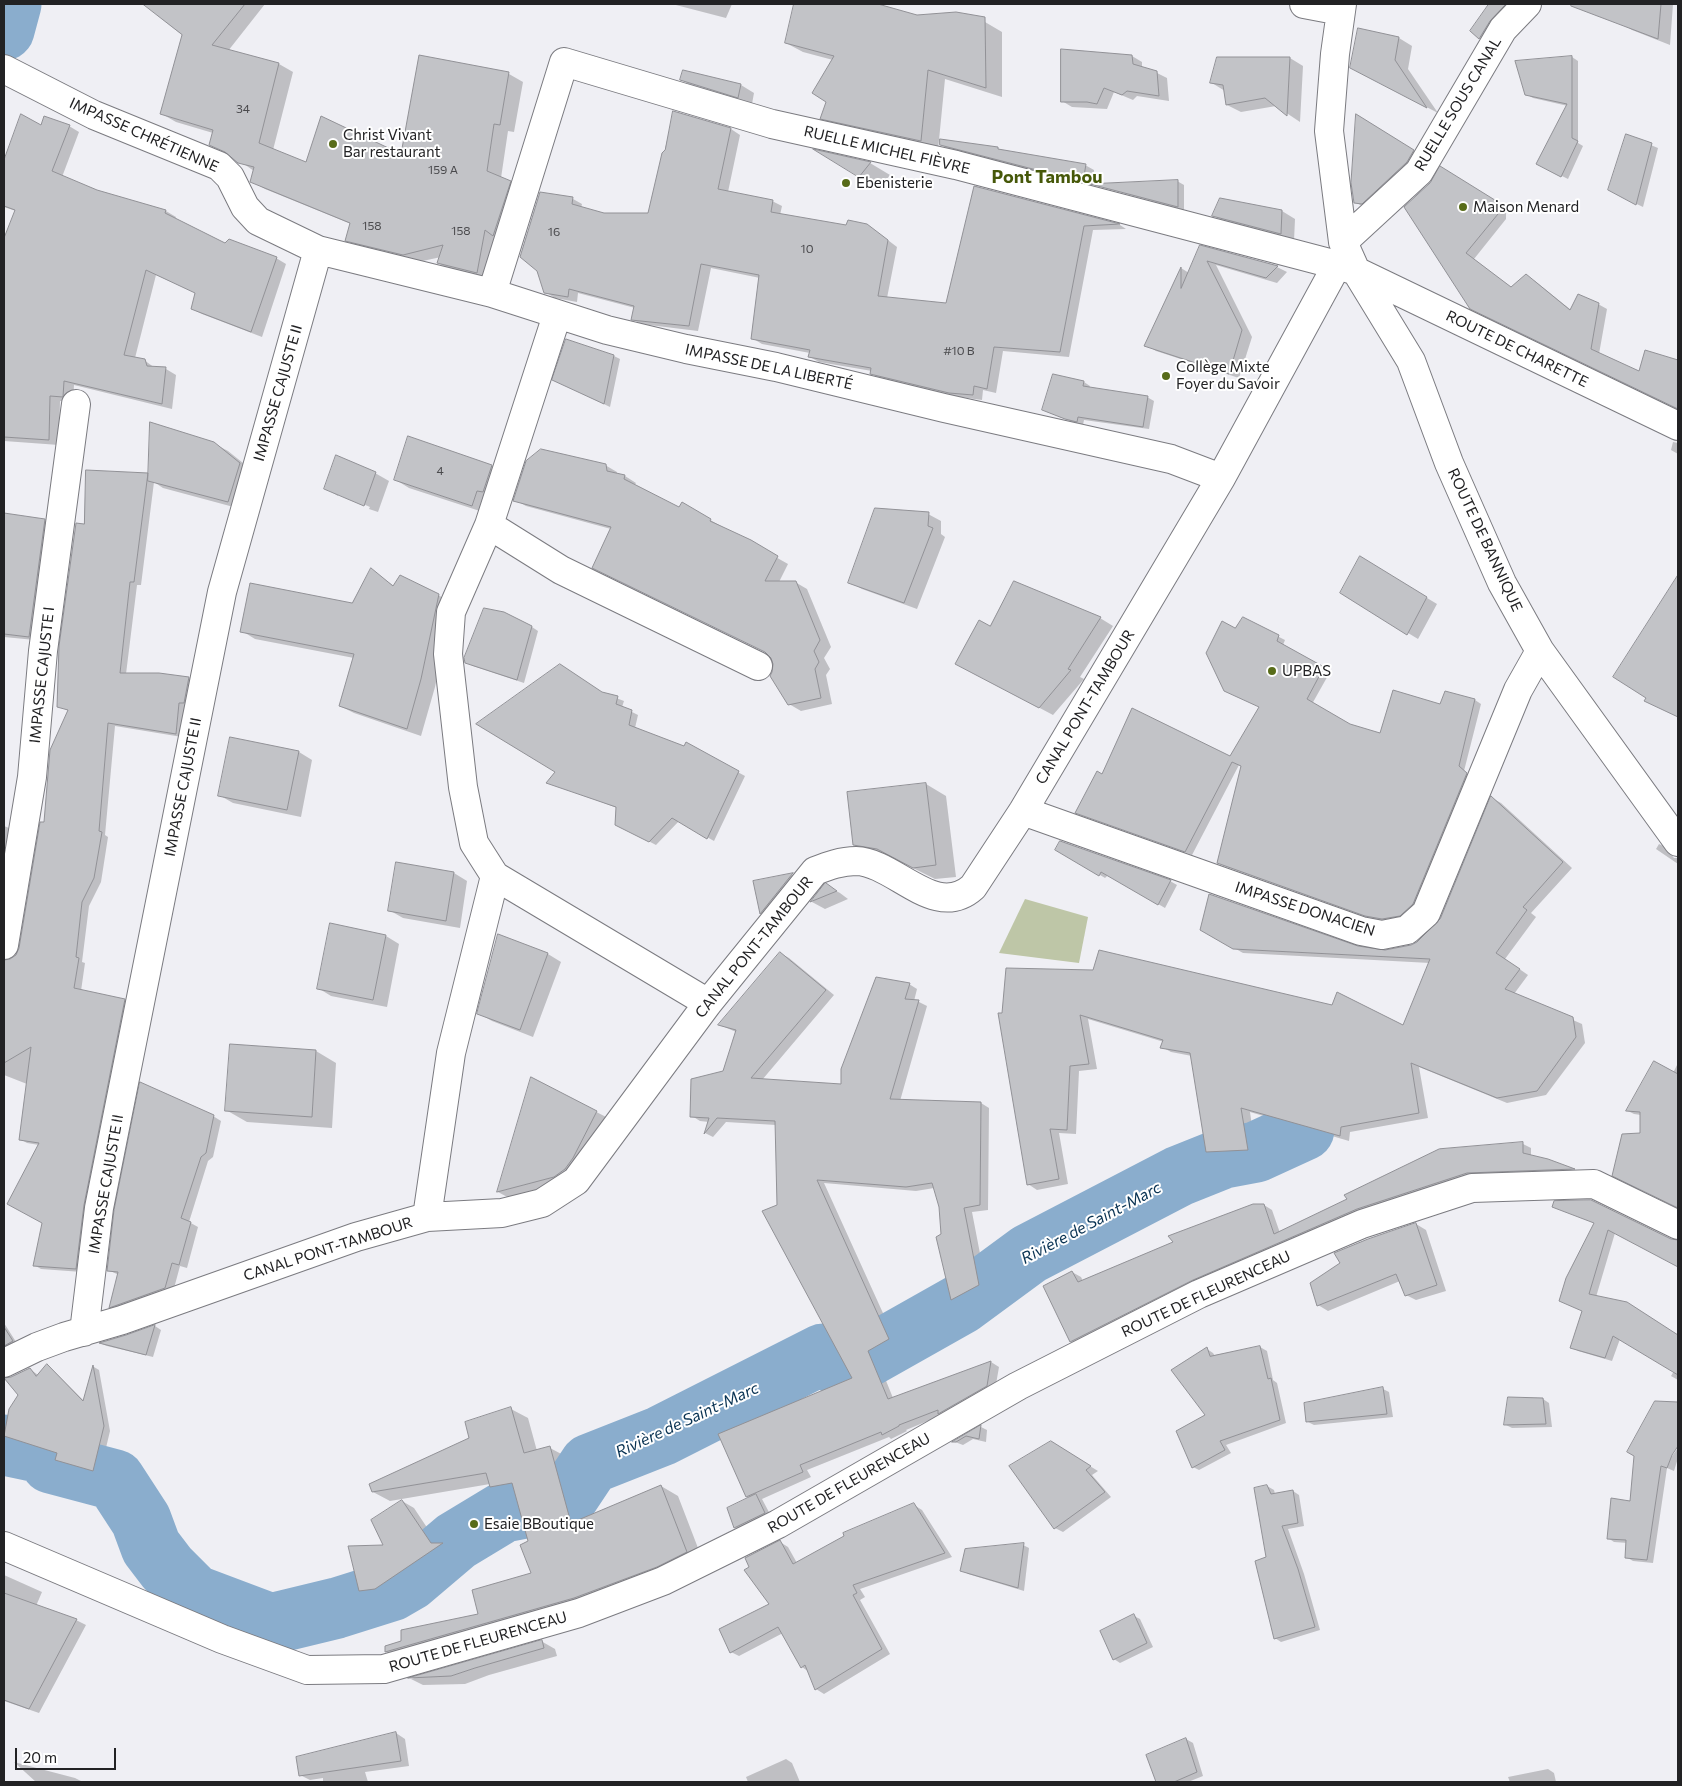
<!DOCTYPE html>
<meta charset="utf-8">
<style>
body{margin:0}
#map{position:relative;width:1682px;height:1786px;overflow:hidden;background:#efeff4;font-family:Commissioner,sans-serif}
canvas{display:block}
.frame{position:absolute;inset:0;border:5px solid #222224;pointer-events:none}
.scale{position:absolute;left:15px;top:1748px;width:101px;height:22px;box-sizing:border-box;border:2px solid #222224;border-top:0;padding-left:6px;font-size:15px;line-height:18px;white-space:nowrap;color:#222224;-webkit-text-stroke:4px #fff;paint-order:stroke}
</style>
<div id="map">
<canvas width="1682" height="1786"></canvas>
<div class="frame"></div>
<div class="scale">20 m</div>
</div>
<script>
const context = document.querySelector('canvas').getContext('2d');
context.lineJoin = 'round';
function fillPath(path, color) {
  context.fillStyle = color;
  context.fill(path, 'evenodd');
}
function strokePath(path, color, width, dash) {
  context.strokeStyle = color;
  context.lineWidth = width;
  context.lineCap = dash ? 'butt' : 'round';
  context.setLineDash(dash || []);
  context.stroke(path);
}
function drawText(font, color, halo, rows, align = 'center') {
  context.font = font + ' Commissioner,sans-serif';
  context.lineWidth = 4;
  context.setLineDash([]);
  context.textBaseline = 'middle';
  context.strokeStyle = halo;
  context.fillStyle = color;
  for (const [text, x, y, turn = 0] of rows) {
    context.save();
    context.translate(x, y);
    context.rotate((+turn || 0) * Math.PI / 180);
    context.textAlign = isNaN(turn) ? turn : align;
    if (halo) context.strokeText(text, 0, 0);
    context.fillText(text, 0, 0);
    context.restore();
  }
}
const green = new Path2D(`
 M 1025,899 L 1088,917 L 1079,963 L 999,953 Z`);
const shadow = new Path2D(`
 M 145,4 L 265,4 L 228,51 L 279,64 L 293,72 L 273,150 L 307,164 L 402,156 L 509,74 L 523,82 L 514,132 L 508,131 L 501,178 L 524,190 L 491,280 L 452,271 L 438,263 L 441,257 L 418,262 L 360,248 L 346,240 L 351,224 L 265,189 L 251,181 L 254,171 L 231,155 L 211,144 L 213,133 L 176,122 L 162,114 L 183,34 Z
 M 672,4 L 732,4 L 726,18 Z
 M 796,4 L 874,4 L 917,16 L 985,22 L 1002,32 L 1002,97 L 945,79 L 938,150 L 838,128 L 821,118 L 828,101 L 833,60 L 803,52 L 786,43 Z
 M 1491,4 L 1524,4 L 1491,45 L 1471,31 Z
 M 1621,4 L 1673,4 L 1670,45 L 1632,30 L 1620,23 Z
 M 1399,38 L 1412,46 L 1408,69 L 1438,113 L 1365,75 Z
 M 1132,56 L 1142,62 L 1142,68 L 1157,73 L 1167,78 L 1169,101 L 1137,96 L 1133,100 L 1114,92 L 1107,109 L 1072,107 L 1062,101 Z
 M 1572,57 L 1578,61 L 1578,143 L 1583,146 L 1568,179 L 1544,167 L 1568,106 L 1533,98 L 1526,94 Z
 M 1290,58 L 1303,66 L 1300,122 L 1276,106 L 1241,112 L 1227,105 L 1225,91 L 1212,83 L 1218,59 Z
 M 682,80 L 741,85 L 754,93 L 752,104 L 695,88 Z
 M 674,112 L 731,129 L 740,135 L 728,192 L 772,201 L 782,206 L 780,215 L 876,231 L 897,247 L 887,298 L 947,304 L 975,187 L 1120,225 L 1126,229 L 1093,230 L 1069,357 L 1003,351 L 996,393 L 983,390 L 982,400 L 960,397 L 881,379 L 871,373 L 872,371 L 819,362 L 810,357 L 810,353 L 762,344 L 752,338 L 760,278 L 711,268 L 698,331 L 641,324 L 632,319 L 635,308 L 578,293 L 577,302 L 555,298 L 545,292 L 541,193 L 573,199 L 582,204 L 581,208 L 604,214 L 649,214 Z
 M 22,116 L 42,127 L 69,126 L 79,132 L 62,177 L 97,192 L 166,211 L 176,217 L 175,220 L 226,245 L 276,258 L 286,264 L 262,337 L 202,314 L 192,309 L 196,293 L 156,275 L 135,358 L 144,360 L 155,368 L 166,369 L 176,375 L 172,409 L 74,385 L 73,402 L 60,401 L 59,445 L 4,441 L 4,241 L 16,211 L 4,207 L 4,164 Z
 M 1370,123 L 1427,159 L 1369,210 L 1355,202 Z
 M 1636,139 L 1658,148 L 1643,207 L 1616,194 Z
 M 941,145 L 997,148 L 1003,151 L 1085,165 L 1094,170 L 1092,186 L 950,150 Z
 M 820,152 L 870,163 L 890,175 L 880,188 Z
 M 1449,173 L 1506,208 L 1506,219 L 1474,259 L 1512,288 L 1526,276 L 1535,281 L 1571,310 L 1598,304 L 1607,309 L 1599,354 L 1640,373 L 1646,351 L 1678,361 L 1678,408 L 1471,308 Z
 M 1177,181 L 1184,185 L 1184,210 L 1094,185 Z
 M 1282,211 L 1295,219 L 1294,241 L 1227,223 L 1214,216 Z
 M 1200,247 L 1277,267 L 1287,272 L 1277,283 L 1216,265 L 1252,337 L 1239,378 L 1156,351 L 1146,345 L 1181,268 L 1189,273 Z
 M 614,356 L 620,359 L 610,407 L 560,383 Z
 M 1084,382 L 1090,386 L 1089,388 L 1147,397 L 1154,401 L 1149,429 L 1084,420 L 1083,425 L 1072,422 L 1050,413 Z
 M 1673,442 L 1678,443 L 1678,454 L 1671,450 Z
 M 213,443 L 228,451 L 253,471 L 241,509 L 163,488 L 154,482 L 141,585 L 137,585 L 126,674 L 189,678 L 195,682 L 182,737 L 115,726 L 105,835 L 108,837 L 101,882 L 89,906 L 82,962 L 85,963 L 81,991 L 124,1000 L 131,1004 L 82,1272 L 41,1269 L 34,1265 L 43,1223 L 39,1145 L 27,1143 L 20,1139 L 27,1084 L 4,1075 L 4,961 L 10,961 L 17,955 L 21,948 L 69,711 L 59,706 L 85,525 L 87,471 L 150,475 Z
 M 605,465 L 617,472 L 617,474 L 625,476 L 636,483 L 634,486 L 680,509 L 682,504 L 788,564 L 779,582 L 795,582 L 807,589 L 831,647 L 824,658 L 830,669 L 826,675 L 832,704 L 801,711 L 789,704 L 772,657 L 611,529 L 526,506 L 515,500 Z
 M 492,466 L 505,474 L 486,513 L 409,488 L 396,480 Z
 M 375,473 L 389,481 L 378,512 L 369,509 L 370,507 L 338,493 L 338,496 L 325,488 Z
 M 928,514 L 941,521 L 941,534 L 945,537 L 917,609 L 862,589 L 849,582 Z
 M 4,515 L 44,520 L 51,524 L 35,640 L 4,637 Z
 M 1361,558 L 1437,604 L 1418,639 L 1342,593 Z
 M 371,570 L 394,586 L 438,595 L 452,603 L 435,687 L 421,736 L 354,713 L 340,706 L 354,658 L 255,639 L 242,631 L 353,605 Z
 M 1015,582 L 1100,618 L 1113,626 L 1080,677 L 1084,679 L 1053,715 L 970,671 Z
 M 1669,591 L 1678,596 L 1678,717 L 1652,704 L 1648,697 Z
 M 1243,619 L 1285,640 L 1283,645 L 1330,672 L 1312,704 L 1350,725 L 1381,735 L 1441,706 L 1446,693 L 1475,700 L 1481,704 L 1464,771 L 1472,778 L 1419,907 L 1406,919 L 1389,922 L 1373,919 L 1224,866 L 1218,863 L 1242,766 L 1239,765 L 1192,855 L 1076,812 L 1102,776 L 1230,758 L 1261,707 L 1236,629 Z
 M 532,627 L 538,631 L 524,683 L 473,666 L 466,662 Z
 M 603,693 L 624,701 L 622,707 L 638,715 L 635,728 L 685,747 L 686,744 L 745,776 L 714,841 L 679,821 L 656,845 L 623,828 L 617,808 L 548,782 L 557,772 Z
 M 299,752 L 312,760 L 301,817 L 233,803 L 219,795 Z
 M 926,784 L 946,796 L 956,877 L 935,879 L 899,861 L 875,857 L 854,845 Z
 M 1492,798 L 1501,803 L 1572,868 L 1531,913 L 1536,917 L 1505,959 L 1528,975 L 1514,994 L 1582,1024 L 1585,1043 L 1546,1095 L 1507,1103 L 1419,1067 L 1428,1118 L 1350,1132 L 1349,1141 L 1250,1112 L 1256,1155 L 1216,1156 L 1207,1151 L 1192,1056 L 1171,1052 L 1162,1047 L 1164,1042 L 1088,1019 L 1097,1069 L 1079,1071 L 1076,1134 L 1059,1133 L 1068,1184 L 1037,1190 L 1028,1184 L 1003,1014 L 1007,969 L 1404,1026 L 1430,963 L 1243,953 L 1201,929 L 1385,952 L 1411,946 L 1418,943 L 1442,920 Z
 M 4,826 L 14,830 L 4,894 Z
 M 1060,842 L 1170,881 L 1177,885 L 1165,908 L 1108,875 L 1105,878 L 1057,849 Z
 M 1659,844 L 1665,847 L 1674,858 L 1678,858 L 1678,864 L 1656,849 Z
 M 454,873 L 467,881 L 460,928 L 403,918 L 389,910 Z
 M 793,875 L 805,882 L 774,921 L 761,914 L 755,882 Z
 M 825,885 L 840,893 L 848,899 L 825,909 L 812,902 Z
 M 386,936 L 399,944 L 387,1007 L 331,996 L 318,988 Z
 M 499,936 L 548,954 L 561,962 L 533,1037 L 492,1021 L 478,1013 Z
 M 780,953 L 789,958 L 834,995 L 762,1080 L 842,1085 L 909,984 L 917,989 L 914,1001 L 919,1002 L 927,1006 L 900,1101 L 981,1103 L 989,1108 L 988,1210 L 972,1212 L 987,1290 L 960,1304 L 952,1299 L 942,1235 L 940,1206 L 934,1188 L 916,1191 L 824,1183 L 897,1344 L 876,1356 L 893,1398 L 991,1362 L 999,1367 L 995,1390 L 942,1415 L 906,1430 L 907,1431 L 891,1439 L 889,1437 L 807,1470 L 811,1477 L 762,1499 L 771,1516 L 742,1531 L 735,1527 L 750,1498 L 747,1497 L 853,1379 L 778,1205 L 776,1125 L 726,1122 L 713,1137 L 705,1133 L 709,1122 L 700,1121 L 692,1116 L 724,1072 L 736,1032 L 720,1025 Z
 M 316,1051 L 336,1063 L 332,1128 L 247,1122 L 226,1110 Z
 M 1678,1063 L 1678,1207 L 1620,1179 L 1641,1134 L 1641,1115 L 1634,1114 L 1628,1111 L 1673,1073 Z
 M 532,1079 L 610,1119 L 579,1177 L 511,1199 L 498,1192 Z
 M 213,1116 L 221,1121 L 213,1157 L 208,1161 L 189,1222 L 198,1227 L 187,1268 L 180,1266 L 173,1292 L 118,1311 L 110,1307 L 119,1275 L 108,1270 Z
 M 1523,1144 L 1531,1148 L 1531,1156 L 1548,1160 L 1580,1173 L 1477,1177 L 1080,1346 L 1071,1341 L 1072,1272 L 1081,1277 L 1083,1281 L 1264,1205 L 1272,1210 L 1280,1233 Z
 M 1595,1222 L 1678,1242 L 1678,1266 L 1615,1233 L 1596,1297 L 1634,1307 L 1678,1336 L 1678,1380 L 1671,1376 L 1674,1371 L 1620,1339 L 1612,1361 L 1578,1351 L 1571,1347 L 1583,1311 Z
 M 1416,1224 L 1426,1230 L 1446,1291 L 1416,1300 L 1406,1295 L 1400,1281 L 1328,1311 L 1318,1305 Z
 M 4,1323 L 18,1345 L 4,1353 Z
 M 155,1326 L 161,1330 L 153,1357 L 107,1346 L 102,1344 Z
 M 1260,1347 L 1267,1351 L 1273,1380 L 1277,1383 L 1286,1423 L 1226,1445 L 1231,1453 L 1199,1470 L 1193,1467 L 1207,1416 L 1207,1349 L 1213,1353 L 1215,1356 Z
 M 47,1366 L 53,1370 L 84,1401 L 94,1367 L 99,1370 L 110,1431 L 100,1473 L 63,1463 L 56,1460 L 58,1453 L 12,1439 L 6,1435 L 19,1395 L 30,1369 L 38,1375 Z
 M 1383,1389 L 1389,1392 L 1393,1417 L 1314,1425 L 1308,1422 Z
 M 1543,1399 L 1549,1403 L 1552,1427 L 1512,1428 L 1506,1425 Z
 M 1656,1402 L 1678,1403 L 1678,1444 L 1667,1459 L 1669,1460 L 1678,1448 L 1678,1458 L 1674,1471 L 1667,1468 L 1653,1563 L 1633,1561 L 1626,1557 L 1628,1543 L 1614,1542 L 1608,1538 L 1631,1503 Z
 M 511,1409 L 528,1418 L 537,1451 L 550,1448 L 567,1457 L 583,1519 L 661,1486 L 678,1496 L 703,1561 L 403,1661 L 386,1652 L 386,1646 L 480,1615 L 533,1574 L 530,1542 L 517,1494 L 507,1496 L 491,1486 L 490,1484 L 390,1501 L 373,1492 L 470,1439 Z
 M 981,1427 L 987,1430 L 986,1442 L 973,1439 L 963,1445 L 955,1442 Z
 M 1059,1447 L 1098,1471 L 1092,1475 L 1111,1497 L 1063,1532 L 1055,1528 Z
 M 1267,1486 L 1274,1490 L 1275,1494 L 1293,1491 L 1299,1495 L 1304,1526 L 1288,1529 L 1304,1574 L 1320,1630 L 1281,1642 L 1275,1638 Z
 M 402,1501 L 414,1508 L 438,1544 L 443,1544 L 453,1550 L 387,1595 L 372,1597 L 361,1591 L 385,1546 Z
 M 914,1505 L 922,1510 L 952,1557 L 860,1589 L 865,1597 L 860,1600 L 890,1654 L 824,1694 L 816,1689 L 809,1672 L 802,1667 L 783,1633 L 739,1656 L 731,1652 L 771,1604 L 780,1542 L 788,1547 L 797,1563 Z
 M 1023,1545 L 1029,1548 L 1024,1591 L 968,1574 L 962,1570 Z
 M 4,1575 L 42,1592 L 36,1606 L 76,1620 L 86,1625 L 39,1713 L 4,1701 Z
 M 1134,1616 L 1140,1619 L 1153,1647 L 1120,1663 L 1114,1659 Z
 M 541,1641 L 555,1649 L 557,1656 L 489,1675 L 465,1684 L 423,1685 L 411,1679 Z
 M 396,1733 L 405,1739 L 409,1766 L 365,1772 L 368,1782 L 323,1782 L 323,1778 L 310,1780 L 300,1775 L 297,1758 Z
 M 1186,1739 L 1193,1743 L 1203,1776 L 1188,1782 L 1158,1782 L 1147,1755 Z
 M 786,1759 L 792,1763 L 800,1782 L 748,1782 L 746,1777 Z
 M 14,1762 L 75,1778 L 81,1781 L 36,1782 Z
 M 1548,1769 L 1554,1773 L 1556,1782 L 1510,1782 L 1508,1777 Z`);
const river = new Path2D(`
 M 4,30 L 11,4
 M 4,1445 L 43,1453 L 51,1463 L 115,1480 L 141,1520 L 151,1547 L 167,1568 L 194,1595 L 271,1624 L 337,1608 L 391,1591 L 410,1580 L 456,1541 L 504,1512 L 566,1500 L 590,1464 L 661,1436 L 823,1354 L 844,1370 L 961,1304 L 1029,1254 L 1179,1176 L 1224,1158 L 1256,1152 L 1304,1130`);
const building = new Path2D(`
 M 143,4 L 245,4 L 212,45 L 279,63 L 259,143 L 306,162 L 321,116 L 401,154 L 419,55 L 509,72 L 500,125 L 494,124 L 487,171 L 511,181 L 493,236 L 485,230 L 477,273 L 437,263 L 443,245 L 403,255 L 345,241 L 350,223 L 250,182 L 254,167 L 238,163 L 225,152 L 209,145 L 213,130 L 160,114 L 182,35 Z
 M 794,4 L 878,4 L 917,15 L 956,12 L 985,17 L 986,88 L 928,70 L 921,141 L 820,119 L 826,102 L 812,93 L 834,56 L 785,43 Z
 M 1489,4 L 1506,4 L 1490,21 L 1479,39 L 1470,31 Z
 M 1572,4 L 1661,4 L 1658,39 L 1571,6 Z
 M 1358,28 L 1399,37 L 1395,60 L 1427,108 L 1350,68 Z
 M 1061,49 L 1132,55 L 1133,64 L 1157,71 L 1159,96 L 1127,91 L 1122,95 L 1104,88 L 1097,104 L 1087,102 L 1061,102 Z
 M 1572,56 L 1572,138 L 1578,141 L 1561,177 L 1536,164 L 1567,104 L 1525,95 L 1515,61 Z
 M 1217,57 L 1290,57 L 1287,116 L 1265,98 L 1226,105 L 1223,85 L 1210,83 Z
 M 683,70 L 741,84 L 738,98 L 680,80 Z
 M 673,111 L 731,128 L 718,189 L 773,200 L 771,212 L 846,225 L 848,220 L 867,224 L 888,240 L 878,296 L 946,303 L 974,186 L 1120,224 L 1084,226 L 1060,352 L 994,347 L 987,389 L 974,386 L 973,395 L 949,393 L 870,374 L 871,368 L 808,357 L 810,350 L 751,339 L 759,275 L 701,264 L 689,326 L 631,320 L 634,306 L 569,289 L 568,297 L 544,293 L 537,271 L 520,257 L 540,192 L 573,197 L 572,204 L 604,213 L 648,213 L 662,153 L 665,150 Z
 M 21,114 L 41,125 L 44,116 L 70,125 L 52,171 L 97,190 L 166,210 L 165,213 L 225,243 L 229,239 L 277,257 L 251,332 L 191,309 L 195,293 L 146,270 L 124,355 L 145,359 L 147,366 L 166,367 L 162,404 L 64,381 L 63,397 L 50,396 L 49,440 L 4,437 L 4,238 L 15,210 L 4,206 L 4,160 Z
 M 1356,114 L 1414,150 L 1407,162 L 1362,204 L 1354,203 L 1351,183 Z
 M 1626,134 L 1652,143 L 1636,205 L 1608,190 Z
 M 940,139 L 998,147 L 998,149 L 1086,164 L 1083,182 L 940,145 Z
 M 813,149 L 871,162 L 859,177 Z
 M 1440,166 L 1498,202 L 1498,214 L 1466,253 L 1511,287 L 1526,274 L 1570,310 L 1578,294 L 1599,303 L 1591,349 L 1639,371 L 1645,350 L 1678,360 L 1678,409 L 1470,309 L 1404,207 L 1430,183 Z
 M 1178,180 L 1178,207 L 1090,184 Z
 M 1220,198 L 1282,210 L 1281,234 L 1212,216 Z
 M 1200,245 L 1278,266 L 1266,278 L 1207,261 L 1242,330 L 1229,374 L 1144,346 L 1181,267 L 1181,288 Z
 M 566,339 L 614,355 L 604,404 L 552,380 Z
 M 1053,374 L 1084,381 L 1083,386 L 1148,396 L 1143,427 L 1078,417 L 1077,422 L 1065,419 L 1042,410 Z
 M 150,422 L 214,442 L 240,463 L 228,502 L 148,481 Z
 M 408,436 L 492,465 L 483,492 L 477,491 L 472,506 L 394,480 Z
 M 541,449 L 606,464 L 607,471 L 625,475 L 624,479 L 679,507 L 682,502 L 711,519 L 710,521 L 751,540 L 778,556 L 765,581 L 796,581 L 820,640 L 814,651 L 819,662 L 815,669 L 821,698 L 788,705 L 770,676 L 772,672 L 773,664 L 771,658 L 765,652 L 592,568 L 611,527 L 513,501 L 526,461 Z
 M 336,455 L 376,472 L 364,506 L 324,489 Z
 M 86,470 L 148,473 L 134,582 L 130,582 L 120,673 L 159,673 L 189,677 L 184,703 L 179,703 L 176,734 L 108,723 L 99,831 L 102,832 L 94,878 L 82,902 L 76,957 L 79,958 L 74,988 L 125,999 L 84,1205 L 76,1269 L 33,1266 L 42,1223 L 7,1204 L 39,1143 L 19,1140 L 31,1047 L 4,1063 L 4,960 L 10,959 L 16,955 L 19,948 L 40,822 L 44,822 L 50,750 L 68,710 L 57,707 L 59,646 L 76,523 L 84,524 Z
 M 875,508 L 929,512 L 928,526 L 933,528 L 904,603 L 848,583 Z
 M 4,513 L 45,519 L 29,637 L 4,634 Z
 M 1360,556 L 1427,597 L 1407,635 L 1340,593 Z
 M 371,568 L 393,586 L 400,575 L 439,594 L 421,679 L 407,729 L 339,706 L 354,654 L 240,632 L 250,583 L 352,603 Z
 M 1678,575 L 1678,717 L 1644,701 L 1646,698 L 1613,677 Z
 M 1014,581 L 1101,617 L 1068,669 L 1071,670 L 1039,708 L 955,664 L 979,620 L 990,626 Z
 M 484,608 L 504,612 L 532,626 L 517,680 L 465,663 L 464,658 Z
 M 1243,617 L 1279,635 L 1277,641 L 1324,667 L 1307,699 L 1350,724 L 1380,733 L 1393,690 L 1440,704 L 1445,691 L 1475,699 L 1459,766 L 1467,773 L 1413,904 L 1400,916 L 1382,919 L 1365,916 L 1217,863 L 1241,766 L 1232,762 L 1185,852 L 1075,813 L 1097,771 L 1102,774 L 1132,708 L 1230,756 L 1259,707 L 1224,691 L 1206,653 L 1222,621 L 1235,628 Z
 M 560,664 L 602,692 L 618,696 L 616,704 L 632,710 L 629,725 L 684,746 L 686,742 L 739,771 L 707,839 L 672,818 L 649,842 L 615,825 L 616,807 L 546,783 L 555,772 L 476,724 Z
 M 230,737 L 299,751 L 287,810 L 218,796 Z
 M 926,783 L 936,865 L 913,868 L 877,849 L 853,845 L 847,792 Z
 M 1491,796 L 1563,862 L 1523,907 L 1527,910 L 1496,953 L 1520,969 L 1505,989 L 1573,1017 L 1576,1037 L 1537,1091 L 1497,1098 L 1411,1063 L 1419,1113 L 1341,1127 L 1340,1136 L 1241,1108 L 1248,1150 L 1206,1152 L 1190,1053 L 1160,1048 L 1163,1040 L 1080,1015 L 1089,1064 L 1070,1066 L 1067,1130 L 1050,1129 L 1059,1179 L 1027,1185 L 998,1013 L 1002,1013 L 1006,968 L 1093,970 L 1099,950 L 1332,1005 L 1337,992 L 1403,1025 L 1430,959 L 1233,949 L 1200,930 L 1209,894 L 1358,946 L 1385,950 L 1411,945 L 1417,942 L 1440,919 Z
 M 1060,841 L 1171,880 L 1158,905 L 1101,872 L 1099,876 L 1055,850 Z
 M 396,862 L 454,872 L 446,921 L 388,911 Z
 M 793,873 L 760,914 L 753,881 Z
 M 826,883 L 837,891 L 810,902 L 824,884 Z
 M 330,923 L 386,935 L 373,1000 L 317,989 Z
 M 498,934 L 548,953 L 520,1030 L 477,1014 Z
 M 780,952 L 826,990 L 751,1078 L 841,1084 L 841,1069 L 876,977 L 910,983 L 905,999 L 919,1000 L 890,1099 L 981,1102 L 980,1205 L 964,1208 L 979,1285 L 951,1300 L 936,1237 L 941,1234 L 939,1207 L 932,1183 L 906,1187 L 817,1180 L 889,1339 L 868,1351 L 888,1399 L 991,1361 L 987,1386 L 938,1414 L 938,1410 L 899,1425 L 899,1426 L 882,1435 L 881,1432 L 800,1465 L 803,1472 L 746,1497 L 718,1434 L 852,1378 L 762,1211 L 777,1205 L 775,1121 L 717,1118 L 704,1134 L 709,1118 L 690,1117 L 691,1079 L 723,1071 L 736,1030 L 718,1025 Z
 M 230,1044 L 316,1050 L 312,1117 L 225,1111 Z
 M 1654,1061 L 1678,1074 L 1678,1208 L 1612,1176 L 1622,1134 L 1640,1133 L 1640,1112 L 1626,1111 Z
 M 531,1077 L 597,1111 L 573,1158 L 565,1169 L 554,1177 L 497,1192 Z
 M 140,1082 L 214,1115 L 206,1153 L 201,1157 L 181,1218 L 191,1222 L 179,1265 L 172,1263 L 165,1288 L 109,1308 L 118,1272 L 107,1271 L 114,1210 Z
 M 1523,1142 L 1523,1153 L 1548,1159 L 1575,1169 L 1467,1173 L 1357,1209 L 1193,1280 L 1070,1342 L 1043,1286 L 1072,1271 L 1078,1282 L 1173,1242 L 1168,1236 L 1253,1204 L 1264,1204 L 1274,1234 L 1347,1199 L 1344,1195 L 1439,1149 Z
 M 1591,1200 L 1671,1239 L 1678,1240 L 1678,1267 L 1608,1230 L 1589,1294 L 1627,1302 L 1678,1335 L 1678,1375 L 1613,1336 L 1605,1358 L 1570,1348 L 1582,1311 L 1559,1301 L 1566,1278 L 1594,1223 L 1552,1207 L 1554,1201 Z
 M 1416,1223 L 1437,1285 L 1405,1296 L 1396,1274 L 1317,1306 L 1310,1283 L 1340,1263 L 1334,1253 L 1368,1239 Z
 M 155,1325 L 146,1355 L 99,1343 L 126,1335 Z
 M 4,1327 L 13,1341 L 4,1346 Z
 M 1260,1346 L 1268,1379 L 1271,1378 L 1280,1420 L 1220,1441 L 1225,1450 L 1192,1468 L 1176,1431 L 1205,1415 L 1171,1370 L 1207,1347 L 1210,1356 Z
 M 47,1364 L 83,1401 L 93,1365 L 104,1426 L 93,1471 L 55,1460 L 57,1453 L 4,1436 L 9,1409 L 18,1395 L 4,1378 L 11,1377 L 30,1368 L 36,1376 Z
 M 1383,1387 L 1387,1414 L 1306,1422 L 1304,1403 Z
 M 1508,1397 L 1543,1398 L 1546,1424 L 1504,1425 Z
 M 1655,1401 L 1678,1402 L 1678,1446 L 1672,1455 L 1667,1468 L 1661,1466 L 1647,1560 L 1625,1558 L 1626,1540 L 1607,1539 L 1611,1498 L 1630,1501 L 1634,1456 L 1627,1452 Z
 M 511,1407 L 524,1453 L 550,1446 L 571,1523 L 661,1485 L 687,1552 L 657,1567 L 574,1598 L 385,1652 L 385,1646 L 401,1641 L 401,1630 L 478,1614 L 472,1590 L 531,1573 L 520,1545 L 528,1541 L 512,1483 L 490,1487 L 486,1473 L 372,1492 L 369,1484 L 469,1438 L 465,1422 Z
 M 981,1425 L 979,1439 L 966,1436 L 956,1442 L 952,1442 Z
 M 1051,1441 L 1091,1466 L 1086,1470 L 1105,1492 L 1054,1529 L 1009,1466 Z
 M 1267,1485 L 1271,1494 L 1293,1490 L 1298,1523 L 1282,1526 L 1298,1569 L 1315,1627 L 1274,1639 L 1255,1561 L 1266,1557 L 1254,1488 Z
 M 756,1494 L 765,1513 L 734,1528 L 727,1508 Z
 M 402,1500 L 431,1543 L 443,1543 L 375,1589 L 359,1591 L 348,1546 L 383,1545 L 371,1520 Z
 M 914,1503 L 945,1553 L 853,1585 L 857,1593 L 853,1595 L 882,1649 L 815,1690 L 805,1665 L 801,1668 L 778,1627 L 730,1653 L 719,1629 L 769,1604 L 744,1570 L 749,1567 L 745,1558 L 780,1540 L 793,1564 L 844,1536 L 843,1533 Z
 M 1024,1543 L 1018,1588 L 960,1571 L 965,1549 Z
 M 4,1593 L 77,1619 L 29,1709 L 4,1700 Z
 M 1134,1614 L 1147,1643 L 1113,1660 L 1100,1631 Z
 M 542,1640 L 544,1648 L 475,1668 L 451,1676 L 408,1678 Z
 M 396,1732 L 401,1761 L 299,1776 L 296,1757 Z
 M 1186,1738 L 1197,1772 L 1174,1782 L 1156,1782 L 1146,1755 Z`);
const minor = new Path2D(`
 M 1304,4 L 1341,11
 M 1342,4 L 1335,54 L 1329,131 L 1343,242 L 1356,271 L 1411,361 L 1449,463 L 1502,583 L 1540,651 L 1678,842
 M 4,69 L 94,115 L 219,166 L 230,177 L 245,207 L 258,221 L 318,250 L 492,293 L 607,330 L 686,349 L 776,367 L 944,408 L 1171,459 L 1221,478
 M 1343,242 L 1419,172 L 1503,29 L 1527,4
 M 492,293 L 564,62 L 772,124 L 956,165 L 1337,265 L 1356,271 L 1678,426
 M 489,525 L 561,570 L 758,666
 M 1023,811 L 1361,931 L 1382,935 L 1407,930 L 1426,913 L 1518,690 L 1540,651
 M 495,876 L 708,1003
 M 4,945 L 32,777 L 43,651 L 76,404
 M 427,1217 L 451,1053 L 495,876 L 474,843 L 463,787 L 448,654 L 451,612 L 489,525 L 557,315
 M 84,1332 L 99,1208 L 222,592 L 318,250
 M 4,1363 L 37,1347 L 64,1337 L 122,1320 L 356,1237 L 427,1217 L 502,1213 L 542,1203 L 576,1181 L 708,1003 L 815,871 C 828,866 841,861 856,861 C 895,862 935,921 973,887 L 1023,811 L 1221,478 L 1337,265
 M 4,1546 L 222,1639 L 307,1670 L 384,1669 L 579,1613 L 663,1581 L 778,1524 L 1018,1386 L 1199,1294 L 1362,1224 L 1472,1188 L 1594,1184 L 1678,1225`);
const markers = [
 [333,144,5,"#586c19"],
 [846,183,5,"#586c19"],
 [1463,207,5,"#586c19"],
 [1166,376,5,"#586c19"],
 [1272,671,5,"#586c19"],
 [474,1524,5,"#586c19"]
];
const numberNames = [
 ["34",243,109],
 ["159 A",443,170],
 ["158",372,226],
 ["158",461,231],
 ["16",554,232],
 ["10",807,249],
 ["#10 B",959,351],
 ["4",440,471]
];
const streetNames = [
 ["RUELLE SOUS CANAL",1458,104,-59],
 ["IMPASSE CHRÉTIENNE",144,135,24],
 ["RUELLE MICHEL FIÈVRE",887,150,13],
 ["ROUTE DE CHARETTE",1517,349,26],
 ["IMPASSE DE LA LIBERTÉ",769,367,12],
 ["IMPASSE CAJUSTE II",278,393,-74],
 ["ROUTE DE BANNIQUE",1485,540,65],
 ["IMPASSE CAJUSTE I",42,675,-84],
 ["CANAL PONT-TAMBOUR",1085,707,-59],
 ["IMPASSE CAJUSTE II",183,787,-79],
 ["IMPASSE DONACIEN",1305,909,18],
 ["CANAL PONT-TAMBOUR",754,947,-51],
 ["IMPASSE CAJUSTE II",106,1184,-80],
 ["CANAL PONT-TAMBOUR",328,1249,-18],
 ["ROUTE DE FLEURENCEAU",1206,1294,-25],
 ["ROUTE DE FLEURENCEAU",849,1483,-30],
 ["ROUTE DE FLEURENCEAU",478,1642,-16]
];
const poiNames = [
 ["Christ Vivant",343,135],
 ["Bar restaurant",343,152],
 ["Ebenisterie",856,183],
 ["Maison Menard",1473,207],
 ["Collège Mixte",1176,367],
 ["Foyer du Savoir",1176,384],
 ["UPBAS",1282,671],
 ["Esaie BBoutique",484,1524]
];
const waterNames = [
 ["Rivière de Saint-Marc",1091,1223,-28],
 ["Rivière de Saint-Marc",687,1420,-25]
];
const quarterNames = [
 ["Pont Tambou",1047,177]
];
fillPath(green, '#bec6a7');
fillPath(shadow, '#0003');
strokePath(river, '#8aadcd', 61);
fillPath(building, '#c2c3c7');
strokePath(building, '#919196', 1);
strokePath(minor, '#7b7b80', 30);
strokePath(minor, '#fff', 28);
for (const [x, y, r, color] of markers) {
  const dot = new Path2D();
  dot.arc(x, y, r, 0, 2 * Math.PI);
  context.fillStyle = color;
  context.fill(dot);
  strokePath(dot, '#fff', 2);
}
drawText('12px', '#4a4a4d', null, numberNames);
drawText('15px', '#222224', '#fff', streetNames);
drawText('15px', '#222224', '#fff', poiNames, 'left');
drawText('italic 16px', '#083252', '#fff', waterNames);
drawText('bold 18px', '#465809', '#fff', quarterNames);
</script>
